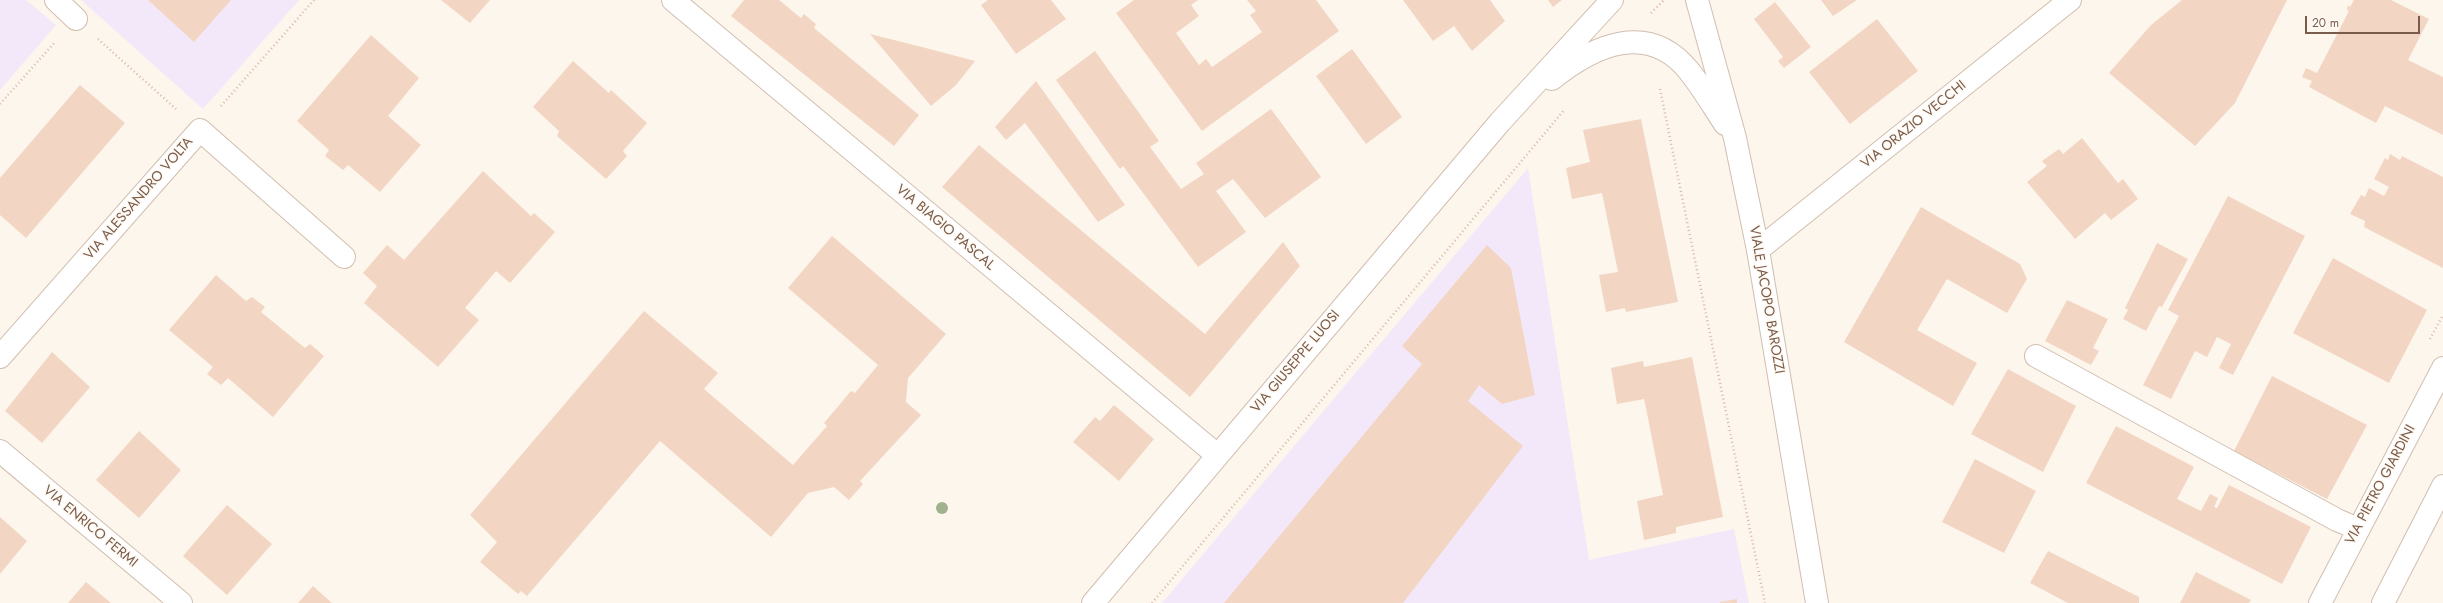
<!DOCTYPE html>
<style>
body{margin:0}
#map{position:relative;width:2443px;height:603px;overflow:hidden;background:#fdf6ec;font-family:Jost,sans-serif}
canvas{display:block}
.scale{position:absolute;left:2305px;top:16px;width:115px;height:18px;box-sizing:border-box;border:2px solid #7a5c4d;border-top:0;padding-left:5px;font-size:12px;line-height:14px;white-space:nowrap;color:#7a5c4d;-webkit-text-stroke:3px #fffaf3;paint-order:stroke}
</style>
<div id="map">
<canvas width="2443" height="603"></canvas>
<div class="scale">20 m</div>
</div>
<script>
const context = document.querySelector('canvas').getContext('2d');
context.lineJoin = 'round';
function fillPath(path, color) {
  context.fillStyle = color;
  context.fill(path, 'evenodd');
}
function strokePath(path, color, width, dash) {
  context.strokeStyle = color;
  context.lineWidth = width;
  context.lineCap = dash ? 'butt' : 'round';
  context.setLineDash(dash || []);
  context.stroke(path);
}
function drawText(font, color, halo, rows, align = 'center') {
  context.font = font + ' Jost,sans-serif';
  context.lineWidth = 3;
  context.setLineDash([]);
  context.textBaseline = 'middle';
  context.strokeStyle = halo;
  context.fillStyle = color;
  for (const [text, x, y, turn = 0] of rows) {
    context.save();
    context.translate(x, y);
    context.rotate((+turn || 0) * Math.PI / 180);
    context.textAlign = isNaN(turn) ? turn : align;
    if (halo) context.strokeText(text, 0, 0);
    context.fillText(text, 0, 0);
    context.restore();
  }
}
const education = new Path2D(`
 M 0,0 L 26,0 L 56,25 L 0,90 Z
 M 81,0 L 299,0 L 203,109 Z
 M 1528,168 L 1589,560 L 1734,529 L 1749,603 L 1162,603 Z`);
const building = new Path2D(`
 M 148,0 L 231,0 L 194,42 Z
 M 441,0 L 490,0 L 470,23 Z
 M 744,0 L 779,0 L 801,18 L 804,14 L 816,24 L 814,28 L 919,115 L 894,146 L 731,16 Z
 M 988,0 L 1051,0 L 1066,19 L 1016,54 L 981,5 Z
 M 1134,0 L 1198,0 L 1191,5 L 1199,16 L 1176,33 L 1199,65 L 1206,59 L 1212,67 L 1262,32 L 1250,15 L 1256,11 L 1247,0 L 1316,0 L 1339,31 L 1202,131 L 1116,13 Z
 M 1403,0 L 1490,0 L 1505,21 L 1472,51 L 1454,26 L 1433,41 Z
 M 1548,0 L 1562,0 L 1553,7 Z
 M 1821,0 L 1857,0 L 1833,16 Z
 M 2182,0 L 2287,0 L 2235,103 L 2195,146 L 2109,73 L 2151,25 Z
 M 2354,0 L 2391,0 L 2429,19 L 2408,60 L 2443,77 L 2443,135 L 2385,106 L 2376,123 L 2309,87 L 2312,81 L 2302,77 L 2306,68 L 2317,73 L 2349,11 L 2347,10 L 2348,5 L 2350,7 Z
 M 1775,2 L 1811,47 L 1784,68 L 1778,61 L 1783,57 L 1754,19 Z
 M 1877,19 L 1918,71 L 1850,124 L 1809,72 Z
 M 870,34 L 922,47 L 975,61 L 956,85 L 931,106 Z
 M 371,35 L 419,78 L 388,116 L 421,145 L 380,192 L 348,165 L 343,170 L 325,156 L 329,150 L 297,121 Z
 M 1352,49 L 1402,117 L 1366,144 L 1316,76 Z
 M 1095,51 L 1159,141 L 1150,147 L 1181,189 L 1204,174 L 1196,163 L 1271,109 L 1321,177 L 1265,218 L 1233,179 L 1216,191 L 1246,232 L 1198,267 L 1123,166 L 1120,169 L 1056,80 Z
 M 573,61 L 609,93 L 611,90 L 647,123 L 623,151 L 627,156 L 606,179 L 557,136 L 559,131 L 533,107 Z
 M 1036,81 L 1125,205 L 1098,222 L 1025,123 L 1006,140 L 995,127 Z
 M 80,85 L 125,123 L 26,238 L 0,215 L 0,178 Z
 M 1641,119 L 1678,302 L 1626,312 L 1625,308 L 1606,312 L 1599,275 L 1618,272 L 1602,193 L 1572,199 L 1566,168 L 1590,162 L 1583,130 Z
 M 2082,138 L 2118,183 L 2123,179 L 2138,199 L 2111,220 L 2105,213 L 2075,239 L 2027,182 L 2047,166 L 2042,161 L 2059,149 L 2063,154 Z
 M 979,145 L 1205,334 L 1283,242 L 1300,266 L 1190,397 L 942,187 Z
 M 2390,154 L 2400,160 L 2402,156 L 2443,177 L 2443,268 L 2364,227 L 2365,221 L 2350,214 L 2361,195 L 2365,197 L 2369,188 L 2384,196 L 2389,187 L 2374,179 L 2385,158 L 2388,160 Z
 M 483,171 L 531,216 L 534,213 L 555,232 L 510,283 L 496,271 L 465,308 L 479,320 L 438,367 L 364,303 L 377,286 L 363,273 L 387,245 L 404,260 Z
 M 2228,196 L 2305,236 L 2233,375 L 2219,368 L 2231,344 L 2217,337 L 2207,357 L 2195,351 L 2171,399 L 2143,385 L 2179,316 L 2168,310 Z
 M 1921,207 L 2020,264 L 2027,279 L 2007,313 L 1947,279 L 1917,330 L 1977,363 L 1953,406 L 1844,342 Z
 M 832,236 L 946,334 L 908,378 L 906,402 L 921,415 L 860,481 L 863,484 L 849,500 L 834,487 L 808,493 L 771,537 L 660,441 L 527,596 L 521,591 L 518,594 L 480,562 L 497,542 L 470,515 L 644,311 L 718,373 L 704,389 L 793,465 L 827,426 L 824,423 L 851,391 L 855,393 L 878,365 L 788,288 Z
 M 2157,243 L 2188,259 L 2162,307 L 2159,306 L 2146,331 L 2123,319 L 2128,310 L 2125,308 Z
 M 1487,245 L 1511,268 L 1535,395 L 1502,404 L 1479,385 L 1468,401 L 1523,446 L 1403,603 L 1224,603 L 1422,364 L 1402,346 Z
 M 2333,258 L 2427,310 L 2389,383 L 2293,333 Z
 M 216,275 L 246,301 L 252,297 L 265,307 L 261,312 L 305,348 L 310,344 L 324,356 L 273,417 L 228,378 L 221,385 L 207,374 L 213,367 L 169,330 Z
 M 2067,300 L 2108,319 L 2093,348 L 2099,351 L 2091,365 L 2045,341 Z
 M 52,352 L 90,387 L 42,443 L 5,411 Z
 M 1692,357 L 1723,517 L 1676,527 L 1676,533 L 1644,540 L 1637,501 L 1663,495 L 1646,408 L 1644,399 L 1617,404 L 1611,368 L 1643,361 L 1644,367 Z
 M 2008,369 L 2076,406 L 2043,472 L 1971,434 Z
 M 2272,376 L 2367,425 L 2327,499 L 2234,451 Z
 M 1114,405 L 1154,439 L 1119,481 L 1073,442 L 1095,417 L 1100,421 Z
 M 2116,426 L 2194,467 L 2177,499 L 2201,511 L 2210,494 L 2218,498 L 2214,507 L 2217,508 L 2229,485 L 2311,527 L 2282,584 L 2086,483 Z
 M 139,431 L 181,470 L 139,518 L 96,480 Z
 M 1975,459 L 2036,491 L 2004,553 L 1942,522 Z
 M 227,505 L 272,544 L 227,595 L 183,556 Z
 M 0,517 L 27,541 L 0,574 Z
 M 2048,551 L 2139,597 L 2139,603 L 2068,603 L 2030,583 Z
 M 2196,572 L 2251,600 L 2249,603 L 2180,603 Z
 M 86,582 L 111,603 L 68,603 Z
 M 313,586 L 332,603 L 298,603 Z
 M 1737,599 L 1737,603 L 1720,603 L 1720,602 Z`);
const path = new Path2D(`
 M 1651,13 L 1664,0
 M 98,39 L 176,109
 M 1660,89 L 1765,603
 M 0,104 L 55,42
 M 221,106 L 314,0
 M 2430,339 L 2443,315
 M 1152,603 L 1565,109`);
const minor = new Path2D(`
 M 56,0 L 76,19
 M 673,0 L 1217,455
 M 1758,250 L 2070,0
 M 2036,356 L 2337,520 L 2358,529
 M 0,357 L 200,130 L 344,257
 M 0,451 L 181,603`);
const tertiary = new Path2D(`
 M 1697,0 L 1735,138 L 1758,250 L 1817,603
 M 1552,79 C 1593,46 1648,20 1689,71 C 1702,87 1713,106 1725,124
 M 1093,603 L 1500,122 L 1612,0
 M 2320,603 L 2443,368
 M 2383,603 L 2443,486`);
const trees = [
 [942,508]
];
const streetNames = [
 ["VIA ORAZIO VECCHI",1914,125,-39],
 ["VIA ALESSANDRO VOLTA",139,199,-49],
 ["VIA BIAGIO PASCAL",945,228,40],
 ["VIALE JACOPO BAROZZI",1766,300,80],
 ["VIA GIUSEPPE LUOSI",1296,362,-50],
 ["VIA PIETRO GIARDINI",2381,485,-62],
 ["VIA ENRICO FERMI",90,527,40]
];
fillPath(education, '#f3e8fa');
fillPath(building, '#f3d5c3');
strokePath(minor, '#d1beb0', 24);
strokePath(tertiary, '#d1beb0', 24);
strokePath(path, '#d9b8a5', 2.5, [1, 3]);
strokePath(minor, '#fff', 22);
strokePath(tertiary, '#fff', 22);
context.fillStyle = '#a0b28e';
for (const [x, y] of trees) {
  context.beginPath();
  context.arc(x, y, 6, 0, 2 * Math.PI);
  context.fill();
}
drawText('14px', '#7a5c4d', '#fffaf3', streetNames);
</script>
